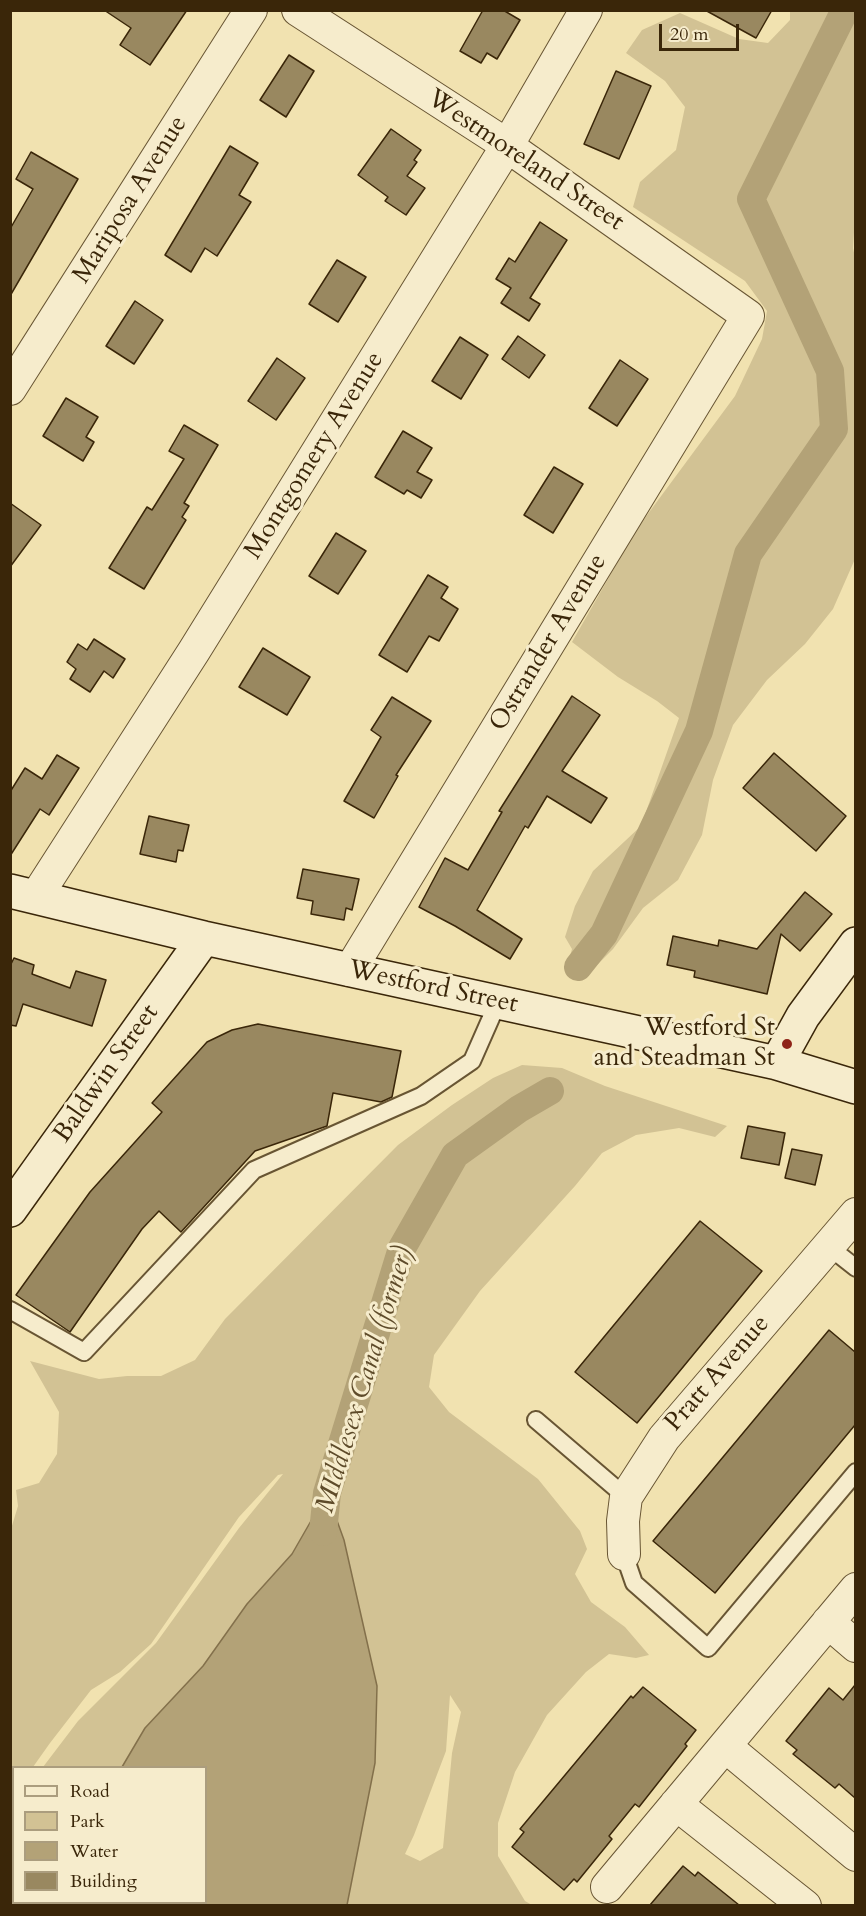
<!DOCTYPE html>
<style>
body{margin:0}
#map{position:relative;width:866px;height:1916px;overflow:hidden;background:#f1e2b0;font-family:Cardo,serif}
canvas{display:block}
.frame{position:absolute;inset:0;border:12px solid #3a2609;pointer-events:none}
.legend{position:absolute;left:12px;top:1766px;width:195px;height:138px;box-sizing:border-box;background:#f6eccc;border:2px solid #ab9d7e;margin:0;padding:8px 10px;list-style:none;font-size:18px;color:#3a2609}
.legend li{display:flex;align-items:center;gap:12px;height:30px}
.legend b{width:30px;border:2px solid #ab9d7e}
.scale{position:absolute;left:659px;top:24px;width:80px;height:27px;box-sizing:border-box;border:3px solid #3a2609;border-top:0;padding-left:8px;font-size:18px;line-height:21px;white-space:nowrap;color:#3a2609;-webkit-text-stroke:4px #f6eccc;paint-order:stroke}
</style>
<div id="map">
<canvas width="866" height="1916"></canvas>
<div class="frame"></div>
<ul class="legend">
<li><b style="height:8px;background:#f6eccc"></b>Road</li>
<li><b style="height:16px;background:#d2c294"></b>Park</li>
<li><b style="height:16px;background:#b3a277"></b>Water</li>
<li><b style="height:16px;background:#998860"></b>Building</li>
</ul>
<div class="scale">20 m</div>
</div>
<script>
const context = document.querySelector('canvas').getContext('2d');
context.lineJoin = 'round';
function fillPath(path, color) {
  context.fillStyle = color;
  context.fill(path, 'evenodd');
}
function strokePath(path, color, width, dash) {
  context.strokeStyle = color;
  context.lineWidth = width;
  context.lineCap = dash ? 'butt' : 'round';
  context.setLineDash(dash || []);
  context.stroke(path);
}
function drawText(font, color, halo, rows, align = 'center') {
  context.font = font + ' Cardo,serif';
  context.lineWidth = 6;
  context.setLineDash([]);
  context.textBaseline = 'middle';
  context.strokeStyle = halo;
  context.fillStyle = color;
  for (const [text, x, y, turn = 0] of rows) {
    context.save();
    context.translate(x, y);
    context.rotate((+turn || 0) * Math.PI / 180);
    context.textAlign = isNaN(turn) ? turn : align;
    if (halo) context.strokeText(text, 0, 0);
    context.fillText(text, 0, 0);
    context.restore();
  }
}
const green = new Path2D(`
 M 790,11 L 855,11 L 856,201 L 853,248 L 856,262 L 855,559 L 833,609 L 805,644 L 767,680 L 733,725 L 713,780 L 702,835 L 678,880 L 643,908 L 613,949 L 585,977 L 568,963 L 572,949 L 565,937 L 575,906 L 593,871 L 641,826 L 679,718 L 657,701 L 618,677 L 572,642 L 636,530 L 735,396 L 762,339 L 767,311 L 745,281 L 633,207 L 640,182 L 676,150 L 685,107 L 665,81 L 626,53 L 642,30 L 680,13 L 739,39 L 768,43 L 790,20 Z
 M 522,1065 L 562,1068 L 605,1086 L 727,1126 L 715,1137 L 679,1128 L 636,1135 L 602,1153 L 575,1186 L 480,1291 L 434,1355 L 429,1387 L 449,1412 L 538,1479 L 580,1531 L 587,1549 L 575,1574 L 591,1602 L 625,1627 L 649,1655 L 636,1658 L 609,1654 L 586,1672 L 547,1715 L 515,1772 L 498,1823 L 498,1856 L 525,1901 L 532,1905 L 347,1905 L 375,1763 L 377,1686 L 364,1630 L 326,1494 L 292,1554 L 247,1604 L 203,1666 L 145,1728 L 122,1767 L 43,1767 L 78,1721 L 156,1643 L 239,1528 L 283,1474 L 278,1475 L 239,1517 L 151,1644 L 120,1672 L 91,1690 L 50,1743 L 33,1767 L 14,1768 L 13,1796 L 11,1801 L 11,1529 L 18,1506 L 16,1490 L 39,1483 L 57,1454 L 59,1412 L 30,1361 L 99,1379 L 127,1376 L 161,1376 L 195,1360 L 225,1319 L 398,1145 L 452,1105 L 493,1078 ZM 450,1695 L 461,1712 L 452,1753 L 443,1848 L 420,1861 L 405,1854 L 414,1835 L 446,1751 Z
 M 13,1806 L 14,1902 L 93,1902 L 93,1905 L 11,1905 L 10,1810 Z`);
const water = new Path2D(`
 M 327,1493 L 344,1540 L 377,1686 L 375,1763 L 347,1905 L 93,1905 L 93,1903 L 206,1902 L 206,1768 L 122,1767 L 145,1728 L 203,1666 L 247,1604 L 292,1554 Z`);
const canal = new Path2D(`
 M 578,967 L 604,934 L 699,731 L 748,554 L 834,429 L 830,371 L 751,199 L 845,10
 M 323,1532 L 327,1493 L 402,1248 L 455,1155 L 519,1109 L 550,1091`);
const building = new Path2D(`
 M 104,10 L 187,10 L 150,65 L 120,45 L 131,28 Z
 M 483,10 L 503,10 L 520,20 L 497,59 L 487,53 L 481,63 L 460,51 Z
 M 705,10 L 772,10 L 756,38 Z
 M 289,55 L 314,71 L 286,117 L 260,100 Z
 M 616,71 L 651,86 L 619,159 L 584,144 Z
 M 391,129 L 421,150 L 414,160 L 417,162 L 407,176 L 425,188 L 406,215 L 385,201 L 388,197 L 358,175 Z
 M 230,146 L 258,163 L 239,195 L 251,202 L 217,256 L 205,248 L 191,272 L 165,255 Z
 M 31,152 L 78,179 L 10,296 L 10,229 L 33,189 L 16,179 Z
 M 540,222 L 567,240 L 530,298 L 540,304 L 529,321 L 501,303 L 511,288 L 496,279 L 509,258 L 515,262 Z
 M 337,260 L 366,277 L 338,322 L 309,304 Z
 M 135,301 L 163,320 L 134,364 L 106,346 Z
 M 518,336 L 545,355 L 529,378 L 502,359 Z
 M 460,337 L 488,355 L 461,399 L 432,381 Z
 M 277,358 L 305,378 L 276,420 L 248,401 Z
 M 620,360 L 648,379 L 617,426 L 589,408 Z
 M 66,398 L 98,417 L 86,437 L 94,442 L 83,461 L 43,436 Z
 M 184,425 L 218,445 L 184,503 L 189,506 L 182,517 L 186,520 L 144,589 L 109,568 L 147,507 L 152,510 L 184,459 L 169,451 Z
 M 403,431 L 432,448 L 417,472 L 432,480 L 421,498 L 407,490 L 404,494 L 375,477 Z
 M 554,467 L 583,484 L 553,533 L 524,515 Z
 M 10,503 L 41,525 L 10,567 Z
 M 336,533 L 366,551 L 338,594 L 309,576 Z
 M 428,575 L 448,587 L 441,598 L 458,609 L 439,641 L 429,636 L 407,672 L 379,655 Z
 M 94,639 L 125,659 L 113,678 L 104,671 L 90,692 L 70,679 L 76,669 L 67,662 L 78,644 L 87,650 Z
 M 263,648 L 310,677 L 287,715 L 239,687 Z
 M 572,696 L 600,715 L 562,771 L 607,798 L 591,823 L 547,796 L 528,828 L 525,826 L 477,910 L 522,939 L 510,959 L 455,926 L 419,907 L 445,858 L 468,870 L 502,812 L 499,811 Z
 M 392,697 L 431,721 L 396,775 L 398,776 L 374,818 L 344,801 L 381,737 L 371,730 Z
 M 774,753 L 846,816 L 816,851 L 743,788 Z
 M 57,755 L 79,768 L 49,815 L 40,809 L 10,856 L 10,792 L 25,768 L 42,779 Z
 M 149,816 L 189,825 L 183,851 L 178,850 L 176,862 L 140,854 Z
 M 303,869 L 359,879 L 352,910 L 346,908 L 344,920 L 311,914 L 313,901 L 297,898 Z
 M 805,892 L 832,914 L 800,951 L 781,934 L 767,994 L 694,977 L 695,971 L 667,965 L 673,936 L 718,946 L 719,940 L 757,949 Z
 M 14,958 L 34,965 L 32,974 L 70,988 L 76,971 L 106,980 L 92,1026 L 23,1004 L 16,1026 L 10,1025 L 10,966 Z
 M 258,1024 L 401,1051 L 392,1097 L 381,1102 L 333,1093 L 327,1126 L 255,1151 L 181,1232 L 159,1211 L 142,1229 L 70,1332 L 16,1295 L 90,1192 L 162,1112 L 152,1103 L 207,1042 L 232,1030 Z
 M 748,1126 L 785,1133 L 779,1165 L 741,1158 Z
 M 792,1149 L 822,1155 L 815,1185 L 785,1178 Z
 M 700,1221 L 762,1271 L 637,1423 L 575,1372 Z
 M 829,1330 L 855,1352 L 855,1425 L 715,1593 L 653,1541 Z
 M 855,1685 L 855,1798 L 839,1784 L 835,1788 L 793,1754 L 797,1750 L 786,1741 L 829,1688 L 843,1700 Z
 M 643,1687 L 696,1730 L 685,1744 L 687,1746 L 639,1807 L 635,1804 L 609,1836 L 612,1839 L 577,1882 L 574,1879 L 564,1890 L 512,1847 L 524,1832 L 520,1829 L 631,1696 L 633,1698 Z
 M 683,1866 L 695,1876 L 698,1872 L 739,1905 L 650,1905 Z`);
const lane = new Path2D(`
 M 828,1246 L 856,1268
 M 10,1310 L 84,1352 L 254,1170 L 421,1096 L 472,1061 L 498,1002
 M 536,1420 L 626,1497
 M 624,1554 L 634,1583 L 708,1648 L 856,1472`);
const street = new Path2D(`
 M 298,10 L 493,136 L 748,316 L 350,970
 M 10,389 L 251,10
 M 36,897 L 194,651 L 507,146 L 586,10
 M 624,1554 L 623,1521 L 626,1497 L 664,1438 L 856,1214
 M 828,1622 L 856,1646
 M 725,1746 L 856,1855
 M 676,1804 L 805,1906
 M 607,1887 L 856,1589`);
const secondary = new Path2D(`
 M 10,891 L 204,938 L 777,1063 L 856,1087
 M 777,1063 L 803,1016 L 856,944
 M 10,1210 L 204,938`);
const markers = [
 [787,1044,6,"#8f2418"]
];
const streetNames = [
 ["Westmoreland Street",525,161,34],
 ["Mariposa Avenue",131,200,-58],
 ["Montgomery Avenue",315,456,-58],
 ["Ostrander Avenue",549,643,-59],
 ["Westford Street",433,988,12],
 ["Baldwin Street",107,1074,-55],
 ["Pratt Avenue",718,1374,-49]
];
const poiNames = [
 ["Westford St",775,1029],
 ["and Steadman St",775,1059]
];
const waterNames = [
 ["MIddlesex Canal (former)",366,1380,-73]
];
fillPath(green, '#d2c294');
fillPath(water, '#b3a277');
strokePath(water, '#83704b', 1.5);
strokePath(canal, '#b3a277', 28);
fillPath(building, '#998860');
strokePath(building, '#3a2609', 1.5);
strokePath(lane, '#685533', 20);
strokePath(street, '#685533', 34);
strokePath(secondary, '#3a2609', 36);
strokePath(lane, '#f6eccc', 16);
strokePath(street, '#f6eccc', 32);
strokePath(secondary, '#f6eccc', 33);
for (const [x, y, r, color] of markers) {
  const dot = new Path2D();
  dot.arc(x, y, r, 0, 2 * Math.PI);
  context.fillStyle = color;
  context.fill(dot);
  strokePath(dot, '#f6eccc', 2);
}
drawText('26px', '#3a2609', '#f6eccc', streetNames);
drawText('26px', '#3a2609', '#f6eccc', poiNames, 'right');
drawText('italic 27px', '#5e4b2a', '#f6eccc', waterNames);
</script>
